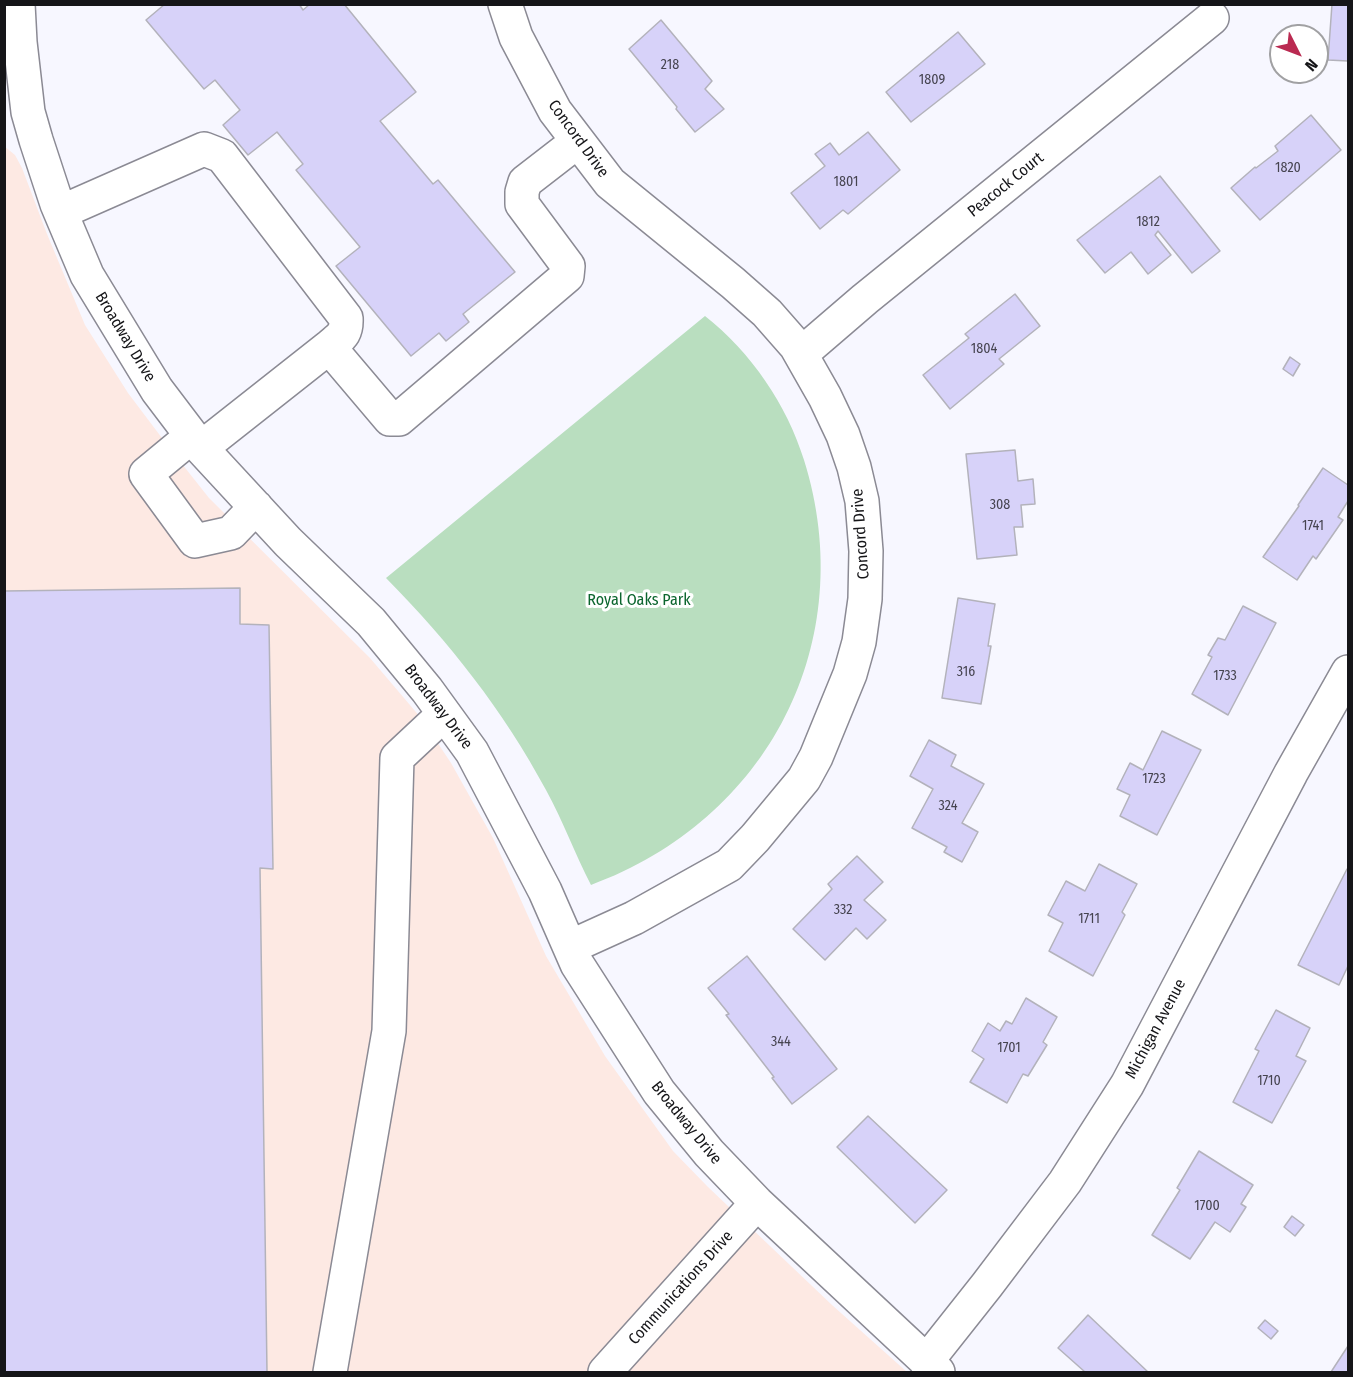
<!DOCTYPE html>
<style>
body{margin:0}
#map{position:relative;width:1353px;height:1377px;overflow:hidden;background:#f7f7ff;font-family:"Fira Sans Condensed",sans-serif}
canvas{display:block}
.frame{position:absolute;inset:0;border:6px solid #151518;pointer-events:none}
.north{position:absolute;left:1269px;top:24px;width:60px;height:60px;box-sizing:border-box;background:#fff;border:2px solid #a1a1a3;border-radius:50%;rotate:132deg;font-size:16px;font-weight:700;line-height:24px;text-align:center;color:#151518}
.north::after{content:'';display:block;margin:auto;width:21px;height:27px;background:#ba2a51;clip-path:polygon(50% 0,100% 100%,50% 72%,0 100%)}
</style>
<div id="map">
<canvas width="1353" height="1377"></canvas>
<div class="frame"></div>
<div class="north">N</div>
</div>
<script>
const context = document.querySelector('canvas').getContext('2d');
context.lineJoin = 'round';
function fillPath(path, color) {
  context.fillStyle = color;
  context.fill(path, 'evenodd');
}
function strokePath(path, color, width, dash) {
  context.strokeStyle = color;
  context.lineWidth = width;
  context.lineCap = dash ? 'butt' : 'round';
  context.setLineDash(dash || []);
  context.stroke(path);
}
function drawText(font, color, halo, rows, align = 'center') {
  context.font = font + ' "Fira Sans Condensed",sans-serif';
  context.lineWidth = 6;
  context.setLineDash([]);
  context.textBaseline = 'middle';
  context.strokeStyle = halo;
  context.fillStyle = color;
  for (const [text, x, y, turn = 0] of rows) {
    context.save();
    context.translate(x, y);
    context.rotate((+turn || 0) * Math.PI / 180);
    context.textAlign = isNaN(turn) ? turn : align;
    if (halo) context.strokeText(text, 0, 0);
    context.fillText(text, 0, 0);
    context.restore();
  }
}
const industrial = new Path2D(`
 M 4,146 L 15,155 L 22,168 L 47,234 L 85,325 L 128,393 L 171,450 L 209,498 L 370,658 L 421,718 L 451,763 L 493,838 L 546,956 L 605,1056 L 673,1151 L 708,1187 L 832,1305 L 907,1372 L 5,1372 Z`);
const green = new Path2D(`
 M 705,316 C 751,352 787,405 804,460 C 861,642 768,820 591,885 C 575,854 563,821 546,790 C 503,710 450,643 386,578 Z`);
const building = new Path2D(`
 M 165,4 L 299,4 L 303,10 L 310,4 L 344,4 L 416,92 L 380,121 L 433,184 L 438,180 L 515,272 L 463,314 L 469,322 L 446,341 L 439,333 L 411,356 L 336,266 L 360,247 L 296,170 L 303,164 L 277,132 L 248,155 L 223,125 L 240,110 L 215,80 L 204,89 L 146,20 Z
 M 1332,4 L 1348,4 L 1348,61 L 1328,60 Z
 M 661,20 L 712,81 L 705,89 L 724,109 L 695,132 L 676,109 L 677,107 L 629,49 Z
 M 958,32 L 985,64 L 911,122 L 886,92 Z
 M 1311,115 L 1341,150 L 1260,220 L 1231,188 L 1255,167 L 1256,168 L 1278,151 L 1275,146 Z
 M 868,132 L 900,170 L 848,214 L 843,210 L 820,229 L 791,193 L 825,166 L 815,154 L 830,143 L 839,155 Z
 M 1160,176 L 1220,251 L 1192,273 L 1158,231 L 1155,235 L 1171,255 L 1148,274 L 1131,252 L 1105,273 L 1077,240 Z
 M 1015,294 L 1040,326 L 999,359 L 1004,364 L 950,409 L 923,375 L 969,338 L 965,334 Z
 M 1290,357 L 1300,364 L 1293,376 L 1283,369 Z
 M 1015,450 L 1018,481 L 1033,479 L 1035,504 L 1021,505 L 1023,527 L 1014,527 L 1017,555 L 977,559 L 966,454 Z
 M 1323,468 L 1348,485 L 1348,501 L 1338,517 L 1343,520 L 1316,559 L 1313,556 L 1297,580 L 1263,557 L 1299,506 L 1298,505 Z
 M 240,588 L 240,624 L 269,625 L 273,869 L 260,868 L 267,1372 L 4,1372 L 4,591 Z
 M 958,598 L 995,604 L 988,646 L 991,646 L 981,704 L 942,698 Z
 M 1243,606 L 1276,623 L 1228,715 L 1192,694 L 1212,657 L 1208,655 L 1218,638 L 1225,640 Z
 M 1162,731 L 1201,750 L 1157,835 L 1120,816 L 1130,795 L 1117,789 L 1130,763 L 1143,770 Z
 M 929,740 L 956,755 L 951,766 L 984,784 L 962,823 L 978,832 L 962,862 L 944,852 L 947,847 L 912,828 L 933,789 L 910,776 Z
 M 857,856 L 883,882 L 864,900 L 886,920 L 867,939 L 856,928 L 825,960 L 793,929 L 832,889 L 828,884 Z
 M 1099,864 L 1137,884 L 1122,912 L 1125,915 L 1093,976 L 1049,951 L 1063,923 L 1048,915 L 1066,881 L 1085,891 Z
 M 1347,869 L 1348,870 L 1348,966 L 1339,985 L 1298,965 Z
 M 747,956 L 837,1069 L 792,1104 L 772,1078 L 774,1077 L 726,1015 L 729,1014 L 708,988 Z
 M 1026,998 L 1057,1017 L 1043,1042 L 1047,1045 L 1028,1076 L 1023,1074 L 1007,1103 L 970,1082 L 984,1059 L 972,1051 L 988,1023 L 1000,1031 L 1006,1021 L 1012,1024 Z
 M 1276,1010 L 1310,1028 L 1296,1056 L 1306,1061 L 1272,1123 L 1233,1102 L 1259,1051 L 1255,1049 Z
 M 868,1116 L 947,1190 L 915,1223 L 837,1147 Z
 M 1199,1151 L 1253,1185 L 1241,1204 L 1246,1207 L 1230,1232 L 1215,1222 L 1190,1259 L 1152,1235 L 1180,1190 L 1177,1188 Z
 M 1292,1216 L 1304,1225 L 1295,1236 L 1284,1227 Z
 M 1088,1315 L 1148,1372 L 1085,1372 L 1058,1348 Z
 M 1265,1320 L 1278,1331 L 1271,1339 L 1258,1328 Z
 M 1348,1346 L 1348,1372 L 1331,1372 Z`);
const minor = new Path2D(`
 M 18,4 L 20,42 L 28,112 L 36,140 L 57,204 L 87,275 L 157,390 L 201,448 L 288,542 L 371,622 L 427,690 L 472,752 L 545,891 L 577,964 L 659,1092 L 709,1153 L 757,1203 L 938,1372
 M 505,4 L 516,37 L 555,111 L 610,183 L 733,283 L 767,313 L 796,346 L 825,397 L 843,435 L 854,467 L 862,501 L 866,551 L 865,599 L 859,642 L 850,674 L 816,757 L 804,779 L 755,838 L 729,865 L 634,918 L 570,947
 M 61,212 L 204,149 L 222,156 L 346,318 C 347,335 340,337 329,347
 M 801,354 L 865,299 L 1212,18
 M 192,436 L 146,474 L 195,541 L 231,533 L 256,507
 M 201,448 L 329,347 L 390,419 L 399,419 L 567,276 L 568,266 L 522,204 L 522,192 L 525,182 L 578,141
 M 926,1362 L 987,1285 L 1065,1182 L 1127,1085 L 1291,773 L 1348,672
 M 330,1372 L 389,1031 L 397,758 L 444,714
 M 605,1372 L 757,1203`);
const numberNames = [
 ["218",670,65],
 ["1809",932,80],
 ["1820",1288,168],
 ["1801",846,182],
 ["1812",1148,222],
 ["1804",984,349],
 ["308",1000,505],
 ["1741",1313,526],
 ["316",966,672],
 ["1733",1225,676],
 ["1723",1154,779],
 ["324",948,806],
 ["332",843,910],
 ["1711",1089,919],
 ["344",781,1042],
 ["1701",1009,1048],
 ["1710",1269,1081],
 ["1700",1207,1206]
];
const streetNames = [
 ["Concord Drive",578,139,54],
 ["Peacock Court",1006,185,-39],
 ["Broadway Drive",125,337,59],
 ["Concord Drive",861,534,-94],
 ["Broadway Drive",438,707,53],
 ["Michigan Avenue",1156,1029,-62],
 ["Broadway Drive",686,1123,51],
 ["Communications Drive",681,1288,-48]
];
const parkNames = [
 ["Royal Oaks Park",639,601]
];
fillPath(industrial, '#fde9e3');
fillPath(green, '#b9debf');
fillPath(building, '#d7d2f9');
strokePath(building, '#b3b2bb', 1.5);
strokePath(minor, '#8b8a94', 36);
strokePath(minor, '#fff', 33);
drawText('14px', '#464450', null, numberNames);
drawText('16px', '#151518', '#fff', streetNames);
drawText('16px', '#0b652e', '#fff', parkNames);
</script>
